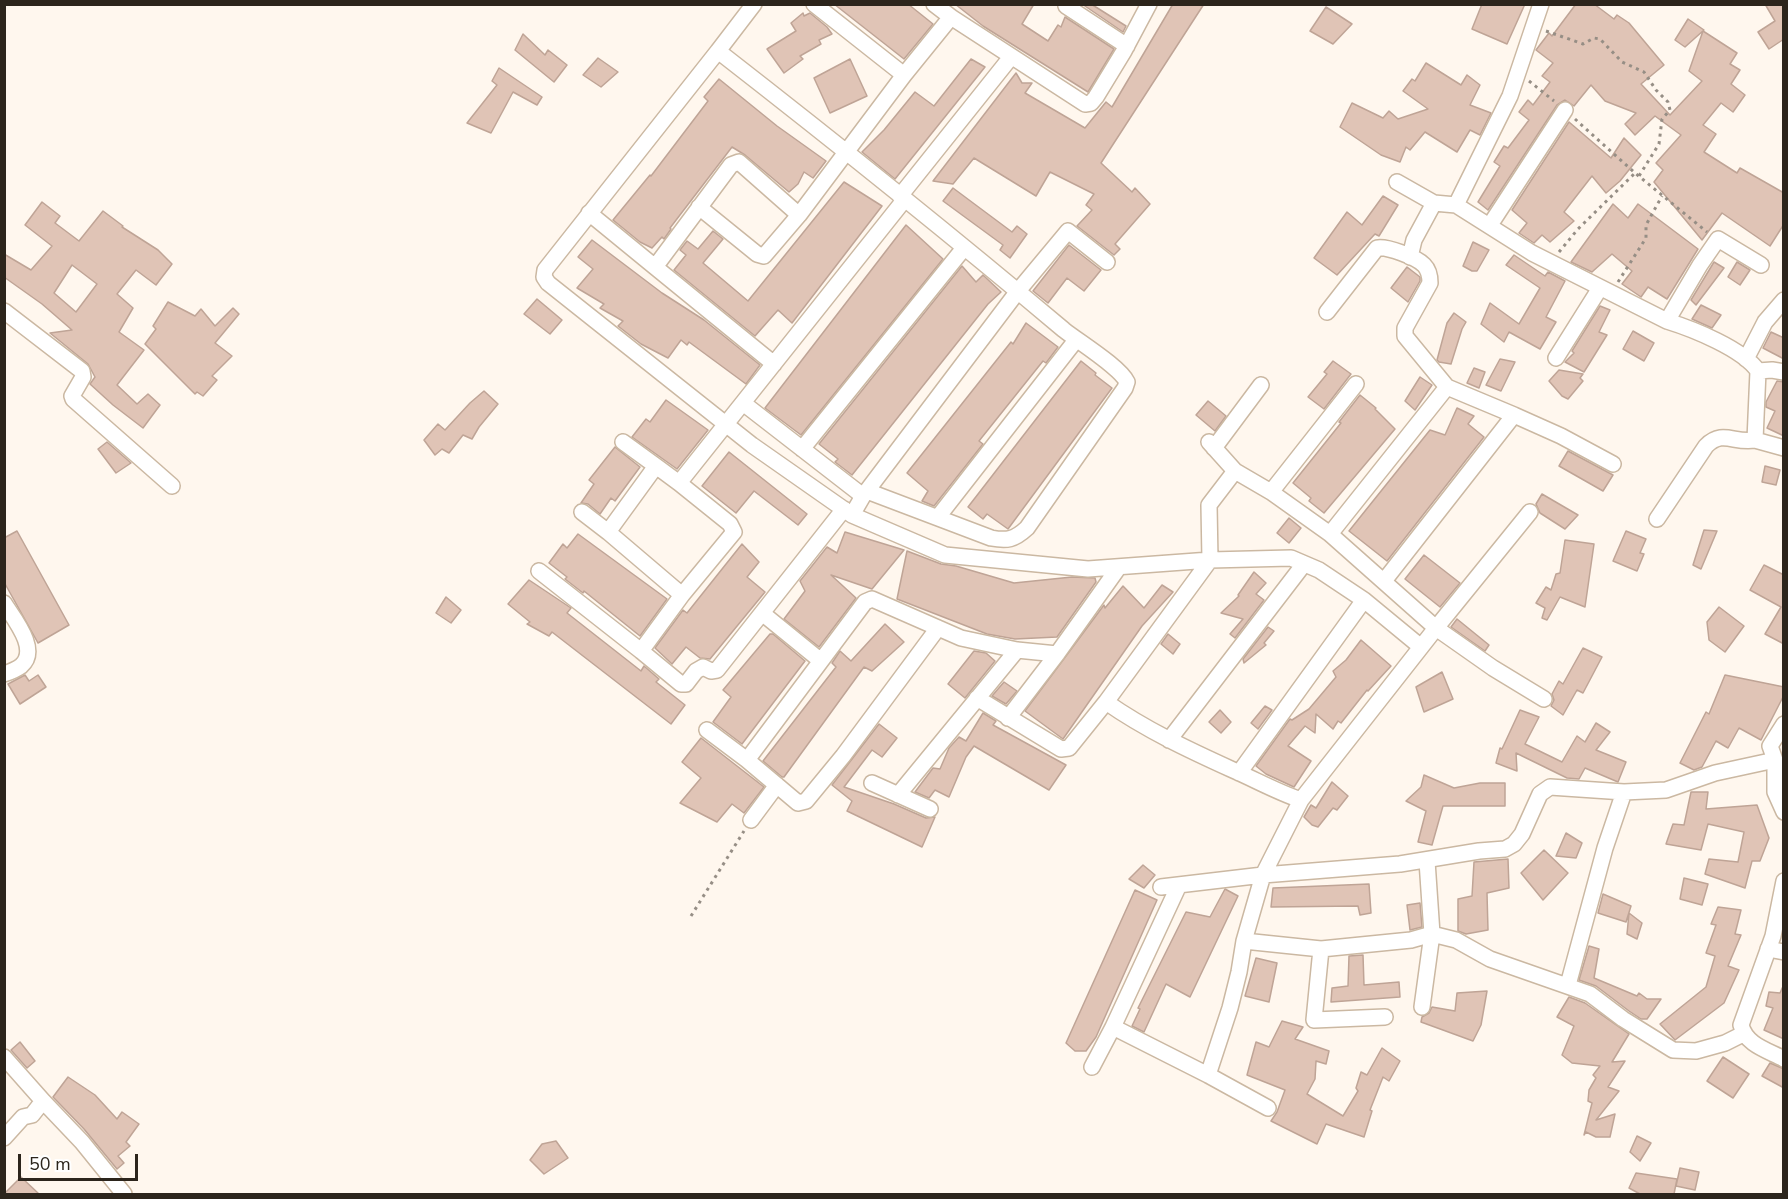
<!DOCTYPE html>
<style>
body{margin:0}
#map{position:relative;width:1788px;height:1199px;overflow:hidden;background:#fff7ee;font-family:"Nunito Sans",sans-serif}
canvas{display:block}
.frame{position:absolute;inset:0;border:6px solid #2c251c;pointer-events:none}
.scale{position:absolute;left:18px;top:1154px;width:120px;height:27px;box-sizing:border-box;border:3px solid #2c251c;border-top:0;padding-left:8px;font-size:18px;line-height:21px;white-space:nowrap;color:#2c251c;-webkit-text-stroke:4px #fff;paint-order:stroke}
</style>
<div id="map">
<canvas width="1788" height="1199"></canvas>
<div class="frame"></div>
<div class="scale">50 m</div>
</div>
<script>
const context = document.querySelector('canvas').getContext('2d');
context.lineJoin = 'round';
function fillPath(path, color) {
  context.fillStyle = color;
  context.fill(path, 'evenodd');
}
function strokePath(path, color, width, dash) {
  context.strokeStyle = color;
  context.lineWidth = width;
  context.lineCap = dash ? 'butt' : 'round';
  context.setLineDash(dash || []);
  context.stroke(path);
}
const building = new Path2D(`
 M 834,4 L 908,4 L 933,24 L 904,59 Z
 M 955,4 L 1034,4 L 1022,24 L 1048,41 L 1058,25 L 1061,27 L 1065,17 L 1114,49 L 1088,92 L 983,26 Z
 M 1082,4 L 1091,4 L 1126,26 L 1123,32 Z
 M 1173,4 L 1204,4 L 1101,163 L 1132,192 L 1135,188 L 1150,204 L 1115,244 L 1120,249 L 1114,255 L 1077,226 L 1092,210 L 1086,205 L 1094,194 L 1050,172 L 1036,196 L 974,158 L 953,184 L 933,181 L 1016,73 L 1022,83 L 1032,83 L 1025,93 L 1085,128 L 1106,102 L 1112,107 Z
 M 1482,4 L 1525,4 L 1507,44 L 1472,29 Z
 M 1576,4 L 1594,4 L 1614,19 L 1617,15 L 1629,23 L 1664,65 L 1641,84 L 1670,115 L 1702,81 L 1689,71 L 1703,31 L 1737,53 L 1730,64 L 1740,70 L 1731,84 L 1745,95 L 1733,112 L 1721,103 L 1703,125 L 1716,134 L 1704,152 L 1737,173 L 1740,168 L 1784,193 L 1784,224 L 1770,246 L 1722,213 L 1702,240 L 1654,182 L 1663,170 L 1656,163 L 1681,135 L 1655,116 L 1635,135 L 1625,124 L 1636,113 L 1605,101 L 1591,85 L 1574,106 L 1565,100 L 1557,105 L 1488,210 L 1478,202 L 1500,166 L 1494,162 L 1504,146 L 1508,148 L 1529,120 L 1519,112 L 1528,100 L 1533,105 L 1550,82 L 1542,76 L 1553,63 L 1536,50 L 1549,33 L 1552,36 Z
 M 1765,4 L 1784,4 L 1784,39 L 1769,49 L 1758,32 L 1775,21 Z
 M 1326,7 L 1352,24 L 1333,44 L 1310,31 Z
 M 803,13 L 804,16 L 810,13 L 827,27 L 832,34 L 819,40 L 821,44 L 800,56 L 803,59 L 784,73 L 767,49 L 796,31 L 791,23 Z
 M 1688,19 L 1704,30 L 1685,47 L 1675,40 Z
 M 523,34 L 545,55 L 548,50 L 567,65 L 554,82 L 515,50 Z
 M 598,58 L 618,72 L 601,87 L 583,75 Z
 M 850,59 L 867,96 L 830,113 L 814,78 Z
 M 971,59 L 985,67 L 895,179 L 862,152 L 884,130 L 915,92 L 934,106 Z
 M 1426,63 L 1461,85 L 1467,75 L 1480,85 L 1470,105 L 1491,113 L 1480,135 L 1470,130 L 1457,152 L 1425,132 L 1410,150 L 1406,147 L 1400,162 L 1381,155 L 1340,127 L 1352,103 L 1383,118 L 1389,111 L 1398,119 L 1428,109 L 1403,91 L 1412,79 L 1415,81 Z
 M 499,68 L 542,97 L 537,105 L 513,92 L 491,133 L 467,123 L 497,85 L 492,81 Z
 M 719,79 L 777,126 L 826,161 L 813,178 L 804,172 L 798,184 L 789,192 L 745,155 L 732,147 L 670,228 L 671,229 L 664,239 L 662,237 L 652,248 L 640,242 L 613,220 L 650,175 L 651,176 L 708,101 L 704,97 Z
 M 1569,122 L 1611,158 L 1624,138 L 1641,155 L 1620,181 L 1606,193 L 1592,176 L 1564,212 L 1574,221 L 1550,242 L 1542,235 L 1534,243 L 1519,233 L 1527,223 L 1512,210 Z
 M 844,182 L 882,206 L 792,323 L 778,310 L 755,336 L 674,270 L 686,255 L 680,250 L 687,241 L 698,249 L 713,231 L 723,239 L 703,263 L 748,301 Z
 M 953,188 L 1012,232 L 1017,226 L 1027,234 L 1010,258 L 1000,250 L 1003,245 L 943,201 Z
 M 1383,196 L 1398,205 L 1379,236 L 1375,234 L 1337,275 L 1314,258 L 1347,212 L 1362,225 Z
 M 42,202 L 60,216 L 55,223 L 79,241 L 103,211 L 123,226 L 122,227 L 158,250 L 172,264 L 156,285 L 136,270 L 117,294 L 133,308 L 119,332 L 144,350 L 117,385 L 137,404 L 148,394 L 160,405 L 143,428 L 113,405 L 90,384 L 95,377 L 88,364 L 50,333 L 72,330 L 42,304 L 4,277 L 4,254 L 31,270 L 52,246 L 25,225 ZM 72,265 L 97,284 L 76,312 L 54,293 Z
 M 1613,204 L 1628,218 L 1638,204 L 1698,249 L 1667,299 L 1648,287 L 1641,297 L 1622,284 L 1632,271 L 1612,254 L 1592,272 L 1571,262 Z
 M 906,225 L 943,259 L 801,435 L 765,408 Z
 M 592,240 L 662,293 L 704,320 L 760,365 L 746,384 L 689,342 L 687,345 L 681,340 L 668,358 L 641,344 L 618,326 L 623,321 L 600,308 L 604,304 L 577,288 L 593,269 L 578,257 Z
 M 1473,242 L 1489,250 L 1477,271 L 1472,271 L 1463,266 Z
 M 1069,245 L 1101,270 L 1084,291 L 1067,278 L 1048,303 L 1033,291 Z
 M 1514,255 L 1545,276 L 1548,272 L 1565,281 L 1546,317 L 1556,322 L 1540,349 L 1509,332 L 1504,342 L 1481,324 L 1490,303 L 1519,324 L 1540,288 L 1506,265 Z
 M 1714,262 L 1724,268 L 1696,305 L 1691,300 Z
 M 1737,262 L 1750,270 L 1740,285 L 1728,277 Z
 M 962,266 L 976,282 L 983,275 L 1001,292 L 988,304 L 852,475 L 835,462 L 838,459 L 819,444 Z
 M 1407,267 L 1420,277 L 1420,281 L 1408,302 L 1391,288 Z
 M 537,299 L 562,320 L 550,334 L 524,314 Z
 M 168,302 L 195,316 L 201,309 L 215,326 L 233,308 L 239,314 L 215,343 L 232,356 L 212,376 L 217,380 L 203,396 L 197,392 L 195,394 L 145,344 L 156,329 L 153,326 Z
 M 1701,305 L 1721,315 L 1712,328 L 1692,319 Z
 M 1600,306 L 1610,310 L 1599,332 L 1607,335 L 1584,372 L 1565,362 L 1574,353 L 1572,351 Z
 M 1454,313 L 1466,322 L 1462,329 L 1451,364 L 1439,362 L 1437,360 L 1447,323 Z
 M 1026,323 L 1058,347 L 1046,363 L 1043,361 L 979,441 L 983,444 L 934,506 L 922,501 L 928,491 L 907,473 L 1011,342 L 1013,344 Z
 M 1633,331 L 1654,343 L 1644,361 L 1623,349 Z
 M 1771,332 L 1784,338 L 1784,359 L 1763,348 Z
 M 1500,359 L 1515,362 L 1501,391 L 1486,385 Z
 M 1081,361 L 1096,373 L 1095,375 L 1112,388 L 1008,529 L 987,514 L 983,519 L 968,507 Z
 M 1333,361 L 1351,374 L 1324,409 L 1308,397 L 1327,374 L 1324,372 Z
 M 1474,368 L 1485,372 L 1479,388 L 1467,383 Z
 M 1559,370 L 1583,374 L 1580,378 L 1583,381 L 1568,399 L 1562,396 L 1549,381 Z
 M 1420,377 L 1432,385 L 1415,410 L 1405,401 Z
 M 1777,381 L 1784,382 L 1784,436 L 1767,428 L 1775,411 L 1766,407 L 1766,402 Z
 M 484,391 L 498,404 L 479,427 L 472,439 L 463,435 L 449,453 L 442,449 L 435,455 L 424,440 L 438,424 L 445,430 L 470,403 Z
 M 1360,395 L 1376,408 L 1375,409 L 1395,429 L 1324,513 L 1309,501 L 1311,498 L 1293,483 L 1341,423 L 1339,422 Z
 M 666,400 L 708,430 L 677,469 L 632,437 L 646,419 L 650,422 Z
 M 1208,401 L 1226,416 L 1215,431 L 1196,415 Z
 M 1457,408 L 1474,416 L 1468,424 L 1484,437 L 1387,561 L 1349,531 L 1430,430 L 1445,435 Z
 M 107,442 L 131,463 L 116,473 L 98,449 Z
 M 615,447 L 640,467 L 615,501 L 611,498 L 600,514 L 588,504 L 581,503 L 594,484 L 589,480 Z
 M 1568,451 L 1613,475 L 1603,491 L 1559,466 Z
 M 729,452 L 807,514 L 798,525 L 754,491 L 736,513 L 702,486 Z
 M 1765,466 L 1780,470 L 1776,485 L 1762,482 Z
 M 1542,494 L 1578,515 L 1565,529 L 1540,513 L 1536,504 Z
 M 1289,518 L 1301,528 L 1289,543 L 1277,533 Z
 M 1704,530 L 1717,531 L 1701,569 L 1693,565 Z
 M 17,531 L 69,625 L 38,643 L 4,582 L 4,538 Z
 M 1626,531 L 1646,539 L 1640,553 L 1644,554 L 1637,571 L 1613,561 Z
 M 845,532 L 904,550 L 872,589 L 831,575 L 856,598 L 819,647 L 784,619 L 805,591 L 800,581 L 827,547 L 837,553 Z
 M 578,534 L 667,599 L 640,636 L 584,591 L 583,593 L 565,579 L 567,577 L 549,563 L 563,544 L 567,548 Z
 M 1565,540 L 1594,544 L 1585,607 L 1560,597 L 1547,620 L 1542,618 L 1545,608 L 1536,603 L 1546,587 L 1551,590 L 1556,574 L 1560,573 Z
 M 742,544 L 759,562 L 747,577 L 765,592 L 710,659 L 700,658 L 686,647 L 672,664 L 655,648 L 683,610 L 687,613 Z
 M 907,551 L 941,564 L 956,566 L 1014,583 L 1072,577 L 1095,578 L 1096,582 L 1057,637 L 1015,639 L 987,634 L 897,599 Z
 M 1424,555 L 1460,583 L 1440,607 L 1405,579 Z
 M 1764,565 L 1784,575 L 1784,644 L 1765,634 L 1781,607 L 1750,590 Z
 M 1254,572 L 1266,583 L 1256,594 L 1264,600 L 1235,638 L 1230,634 L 1243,619 L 1221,613 L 1239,596 L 1238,595 Z
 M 529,580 L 571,608 L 567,613 L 641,671 L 644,666 L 659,679 L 656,682 L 685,705 L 671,724 L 552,632 L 549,636 L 527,624 L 530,622 L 508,604 Z
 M 1162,585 L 1173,592 L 1142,626 L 1063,739 L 1025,711 L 1104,605 L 1105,608 L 1123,586 L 1144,608 Z
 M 446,597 L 461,610 L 451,623 L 436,613 Z
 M 1719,607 L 1744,626 L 1725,652 L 1709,640 L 1707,622 Z
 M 1457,619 L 1489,645 L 1485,651 L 1451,627 Z
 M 885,624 L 904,642 L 872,671 L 864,667 L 784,777 L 782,777 L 763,761 L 836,667 L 832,663 L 840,651 L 851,661 Z
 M 1268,627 L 1274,631 L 1264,643 L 1266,645 L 1244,663 L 1243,659 Z
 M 770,634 L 773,634 L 805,661 L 742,744 L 713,722 L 731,697 L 723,690 Z
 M 1168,634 L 1180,644 L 1173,654 L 1161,644 Z
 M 1361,640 L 1391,666 L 1368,691 L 1367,690 L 1341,723 L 1338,721 L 1333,729 L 1316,714 L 1315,733 L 1305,726 L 1288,746 L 1311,761 L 1294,787 L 1266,774 L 1256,766 L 1290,719 L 1292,720 L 1309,709 L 1336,677 L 1333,671 L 1346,660 Z
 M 1583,648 L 1602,657 L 1583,693 L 1577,690 L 1563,715 L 1551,706 L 1554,700 L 1552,694 L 1559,681 L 1563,684 Z
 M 974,651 L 986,653 L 995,661 L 965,698 L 948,684 Z
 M 1442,672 L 1453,699 L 1424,712 L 1416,687 Z
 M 25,675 L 29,681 L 38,675 L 46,687 L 20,704 L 8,684 Z
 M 1725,675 L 1784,687 L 1784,695 L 1761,740 L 1739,728 L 1728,748 L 1716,741 L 1702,767 L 1694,770 L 1680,763 L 1706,712 L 1709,714 Z
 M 1004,682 L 1017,691 L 1006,704 L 992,696 Z
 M 1265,706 L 1272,710 L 1258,729 L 1251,723 Z
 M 1220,710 L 1231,722 L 1221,733 L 1209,722 Z
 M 1520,710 L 1539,717 L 1525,744 L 1562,762 L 1577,736 L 1585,742 L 1596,723 L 1610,732 L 1596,750 L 1626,762 L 1618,782 L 1585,768 L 1579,779 L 1567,778 L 1516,753 L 1517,771 L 1496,763 L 1500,748 L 1502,749 Z
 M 983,713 L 996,721 L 993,725 L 1066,765 L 1049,790 L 974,746 L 966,757 L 949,797 L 935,790 L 929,798 L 915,792 L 933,768 L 940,769 L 949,748 L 959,737 L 966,741 Z
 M 879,724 L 897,738 L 882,757 L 872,750 L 844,787 L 894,804 L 926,818 L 935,817 L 922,847 L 847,811 L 852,801 L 832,785 Z
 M 701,738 L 764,787 L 744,813 L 732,804 L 717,822 L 680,803 L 701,778 L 682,762 Z
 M 1424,775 L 1454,788 L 1480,783 L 1505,783 L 1505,806 L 1443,806 L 1432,845 L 1418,842 L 1426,811 L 1406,801 L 1421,787 Z
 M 1332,782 L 1348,796 L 1337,810 L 1333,808 L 1318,827 L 1312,825 L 1304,817 L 1311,805 L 1316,808 Z
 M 1691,792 L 1708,792 L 1706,809 L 1757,805 L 1769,838 L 1760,861 L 1752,861 L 1745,888 L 1705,874 L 1709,859 L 1738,862 L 1744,832 L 1708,824 L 1701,850 L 1666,844 L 1673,824 L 1684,825 Z
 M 1566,833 L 1582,843 L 1576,858 L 1556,856 Z
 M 1544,850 L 1568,873 L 1543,900 L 1521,873 Z
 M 1508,859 L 1509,888 L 1487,893 L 1488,930 L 1466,934 L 1458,931 L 1458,899 L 1472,896 L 1474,862 Z
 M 1143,865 L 1155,875 L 1144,888 L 1129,879 Z
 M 1684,878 L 1708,884 L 1702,905 L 1680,899 Z
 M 1369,884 L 1371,913 L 1360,915 L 1358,906 L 1271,907 L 1273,888 Z
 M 1225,889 L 1238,896 L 1190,997 L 1166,984 L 1144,1032 L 1132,1026 L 1140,1009 L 1138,1008 L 1186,912 L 1210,917 Z
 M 1135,890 L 1157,900 L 1096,1037 L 1086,1051 L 1075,1051 L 1066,1043 Z
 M 1603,894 L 1631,906 L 1626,922 L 1598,913 Z
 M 1420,903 L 1422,927 L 1410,930 L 1407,905 Z
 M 1718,907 L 1741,910 L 1735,934 L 1741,935 L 1728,966 L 1739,970 L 1724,1003 L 1675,1040 L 1660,1024 L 1706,987 L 1715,956 L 1706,953 L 1716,925 L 1711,924 Z
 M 1629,913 L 1642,923 L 1637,939 L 1627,934 Z
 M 1589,946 L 1599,949 L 1594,978 L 1637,996 L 1639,993 L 1647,999 L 1661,999 L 1647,1019 L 1641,1019 L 1629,1011 L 1596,986 L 1579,980 Z
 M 1363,955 L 1364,985 L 1399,982 L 1400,997 L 1331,1002 L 1332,988 L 1348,986 L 1349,956 Z
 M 1256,958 L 1277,963 L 1269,1002 L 1245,996 Z
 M 1784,984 L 1784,1039 L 1764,1030 L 1773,1008 L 1766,1006 L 1769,992 L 1780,993 Z
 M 1487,991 L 1481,1025 L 1473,1041 L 1421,1022 L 1422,1017 L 1429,1013 L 1432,1007 L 1455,1011 L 1457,993 Z
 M 1569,997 L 1585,1003 L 1629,1034 L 1612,1062 L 1625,1061 L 1608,1087 L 1619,1091 L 1596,1120 L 1615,1114 L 1610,1137 L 1596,1137 L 1586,1132 L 1584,1135 L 1592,1103 L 1588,1101 L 1589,1090 L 1596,1078 L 1593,1075 L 1600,1066 L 1572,1063 L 1562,1055 L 1574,1026 L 1557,1017 Z
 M 1282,1021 L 1303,1027 L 1295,1039 L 1329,1051 L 1326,1064 L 1316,1061 L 1315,1079 L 1307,1094 L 1343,1116 L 1358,1091 L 1356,1088 L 1361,1072 L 1367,1075 L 1382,1048 L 1400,1061 L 1389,1081 L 1383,1077 L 1370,1110 L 1372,1111 L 1364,1137 L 1326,1124 L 1317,1144 L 1271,1121 L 1277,1112 L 1285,1090 L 1247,1075 L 1256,1042 L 1269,1047 Z
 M 20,1042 L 35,1061 L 27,1068 L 11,1050 Z
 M 1723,1057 L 1749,1074 L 1733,1098 L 1707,1081 Z
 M 1770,1063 L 1784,1069 L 1784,1088 L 1762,1076 Z
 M 68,1077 L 95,1095 L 117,1119 L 122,1112 L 139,1124 L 126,1142 L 130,1146 L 118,1156 L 124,1163 L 117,1169 L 84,1129 L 53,1097 Z
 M 1637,1136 L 1651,1143 L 1640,1161 L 1630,1152 Z
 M 556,1141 L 568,1158 L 544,1174 L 530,1160 L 542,1144 Z
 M 1680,1168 L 1699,1172 L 1695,1190 L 1676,1186 Z
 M 1636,1173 L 1677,1179 L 1674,1194 L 1640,1194 L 1629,1188 Z
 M 21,1177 L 39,1194 L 4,1194 Z`);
const path = new Path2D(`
 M 1546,31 L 1583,44 L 1594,38 L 1600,39 L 1622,62 L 1644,72 L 1656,90 L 1668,102 L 1670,110 L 1662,119 L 1659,144 L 1639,176
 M 1529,81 L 1554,101
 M 1575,119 L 1635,173 L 1707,232
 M 1559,252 L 1578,229 L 1635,173
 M 1618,282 L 1646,238 L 1646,225 L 1662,196
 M 691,916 L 744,831`);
const minor = new Path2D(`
 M 754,4 L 718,51 C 835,142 951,235 1064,330 C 1079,342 1120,367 1127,382 L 1125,388 L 1027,528 C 1014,540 1007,541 991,538 L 867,491
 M 814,4 L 904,75
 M 934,4 L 951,17
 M 1066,6 L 1127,46
 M 718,51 L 545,270 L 544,277 L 548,283 L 752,445 L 852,515 L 945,555 L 1088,569 L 1210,560 L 1291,558 L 1319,570 L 1364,600 L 1421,647
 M 1397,182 L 1434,203
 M 900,196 L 1011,57
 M 1456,205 L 1510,96 L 1541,4
 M 699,207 L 757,254 L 764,256 L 799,215 L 904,75 L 951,17 L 1085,104 L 1091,103 L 1096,97 L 1124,51 L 1149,4
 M 589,213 L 655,267 L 731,165 L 739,162 L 799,215
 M 1490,225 L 1565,110
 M 1410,257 L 1414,240 L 1434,203 L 1456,205 L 1532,253 L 1667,321 C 1693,329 1743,349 1758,371 L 1755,440 L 1784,448
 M 655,267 L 774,364
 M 4,311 L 82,371 L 83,377 L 72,396 L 73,399 L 172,486
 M 1327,312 L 1377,248 C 1387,246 1416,257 1424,265 C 1429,270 1430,277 1430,283 L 1405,328 L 1405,336 L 1447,387 L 1514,415 L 1384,581
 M 1667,321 L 1700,265 L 1718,239 L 1761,265
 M 1556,358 L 1600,288
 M 1746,359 L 1765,322 L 1784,300
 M 1758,371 L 1772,370 L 1784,372
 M 743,403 L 863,496
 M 1514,415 L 1561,436 L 1613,464
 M 623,442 L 656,466
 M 1209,442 L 1235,471
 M 1214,448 L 1261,385
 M 802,449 L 964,248
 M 679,483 L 730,524 L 734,532 L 682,595 L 641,651 L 681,684 L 686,684 L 696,671 L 703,667 L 711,671 L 717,670 L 844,509
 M 1271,492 L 1356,384
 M 582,512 L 608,532 L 656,466 L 679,483 L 905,199
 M 1530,512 L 1436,628 L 1493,668 L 1544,699
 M 852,515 L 863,496 L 1018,291 L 1068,231 L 1107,262
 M 938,517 L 1076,340
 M 1657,519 L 1706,446 C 1723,429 1734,444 1755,440
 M 608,532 L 682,595
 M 1330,534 L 1447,387
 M 539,571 L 641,651
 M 4,603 C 14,619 40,650 21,666 C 17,669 10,672 4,674
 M 762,613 L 821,661
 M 977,698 L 1061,749 L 1069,748 L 1106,702 L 1210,560 L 1209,505 L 1235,471 L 1271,492 L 1330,534 L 1436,628 L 1301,800 L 1263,875 L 1244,941 L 1239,972 L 1230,1008 L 1208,1075
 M 1106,702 C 1146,730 1189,750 1233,770 C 1256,780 1277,792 1301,800
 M 1008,718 L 1057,654 L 1119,567
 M 1784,724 L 1770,746 L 1775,760 L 1775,792 L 1784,812
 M 707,730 L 747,760 L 798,803 L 806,801 L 843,756 L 938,628
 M 1169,740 L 1304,564
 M 747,760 L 865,602 L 872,599 L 961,638 L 1017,650 L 1057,654
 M 1239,773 L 1364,600
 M 872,783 L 930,809
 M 898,795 L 1017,650
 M 751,820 L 777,785
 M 1784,881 L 1773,936 L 1741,1025 C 1746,1045 1767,1050 1784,1059
 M 1179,885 L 1113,1027 L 1208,1075 L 1268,1108
 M 1161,887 L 1263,875 L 1400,864 L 1479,851 L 1505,849 L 1514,844 L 1522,834 L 1540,794 L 1550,787 L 1624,792 L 1666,790 L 1715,773 L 1775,760
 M 1244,941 L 1321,949 L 1411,940 L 1432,934 L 1427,861
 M 1321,949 L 1314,1020 L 1385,1017
 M 1768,949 L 1784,952
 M 1568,985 L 1605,848 L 1624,792
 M 1422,1007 L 1432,934 L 1456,940 L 1490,959 L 1590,994 L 1623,1019 L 1673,1050 L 1696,1051 L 1725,1043 L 1743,1034
 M 4,1057 L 43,1101 L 32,1115 L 23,1117 L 4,1138
 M 1092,1067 L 1113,1027
 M 43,1101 L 82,1142 L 124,1194`);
fillPath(building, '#e0c4b6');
strokePath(building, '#bfa496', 1.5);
strokePath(minor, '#cbb8a2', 18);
strokePath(path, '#968e85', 3, [3, 4.5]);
strokePath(minor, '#fff', 15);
</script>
